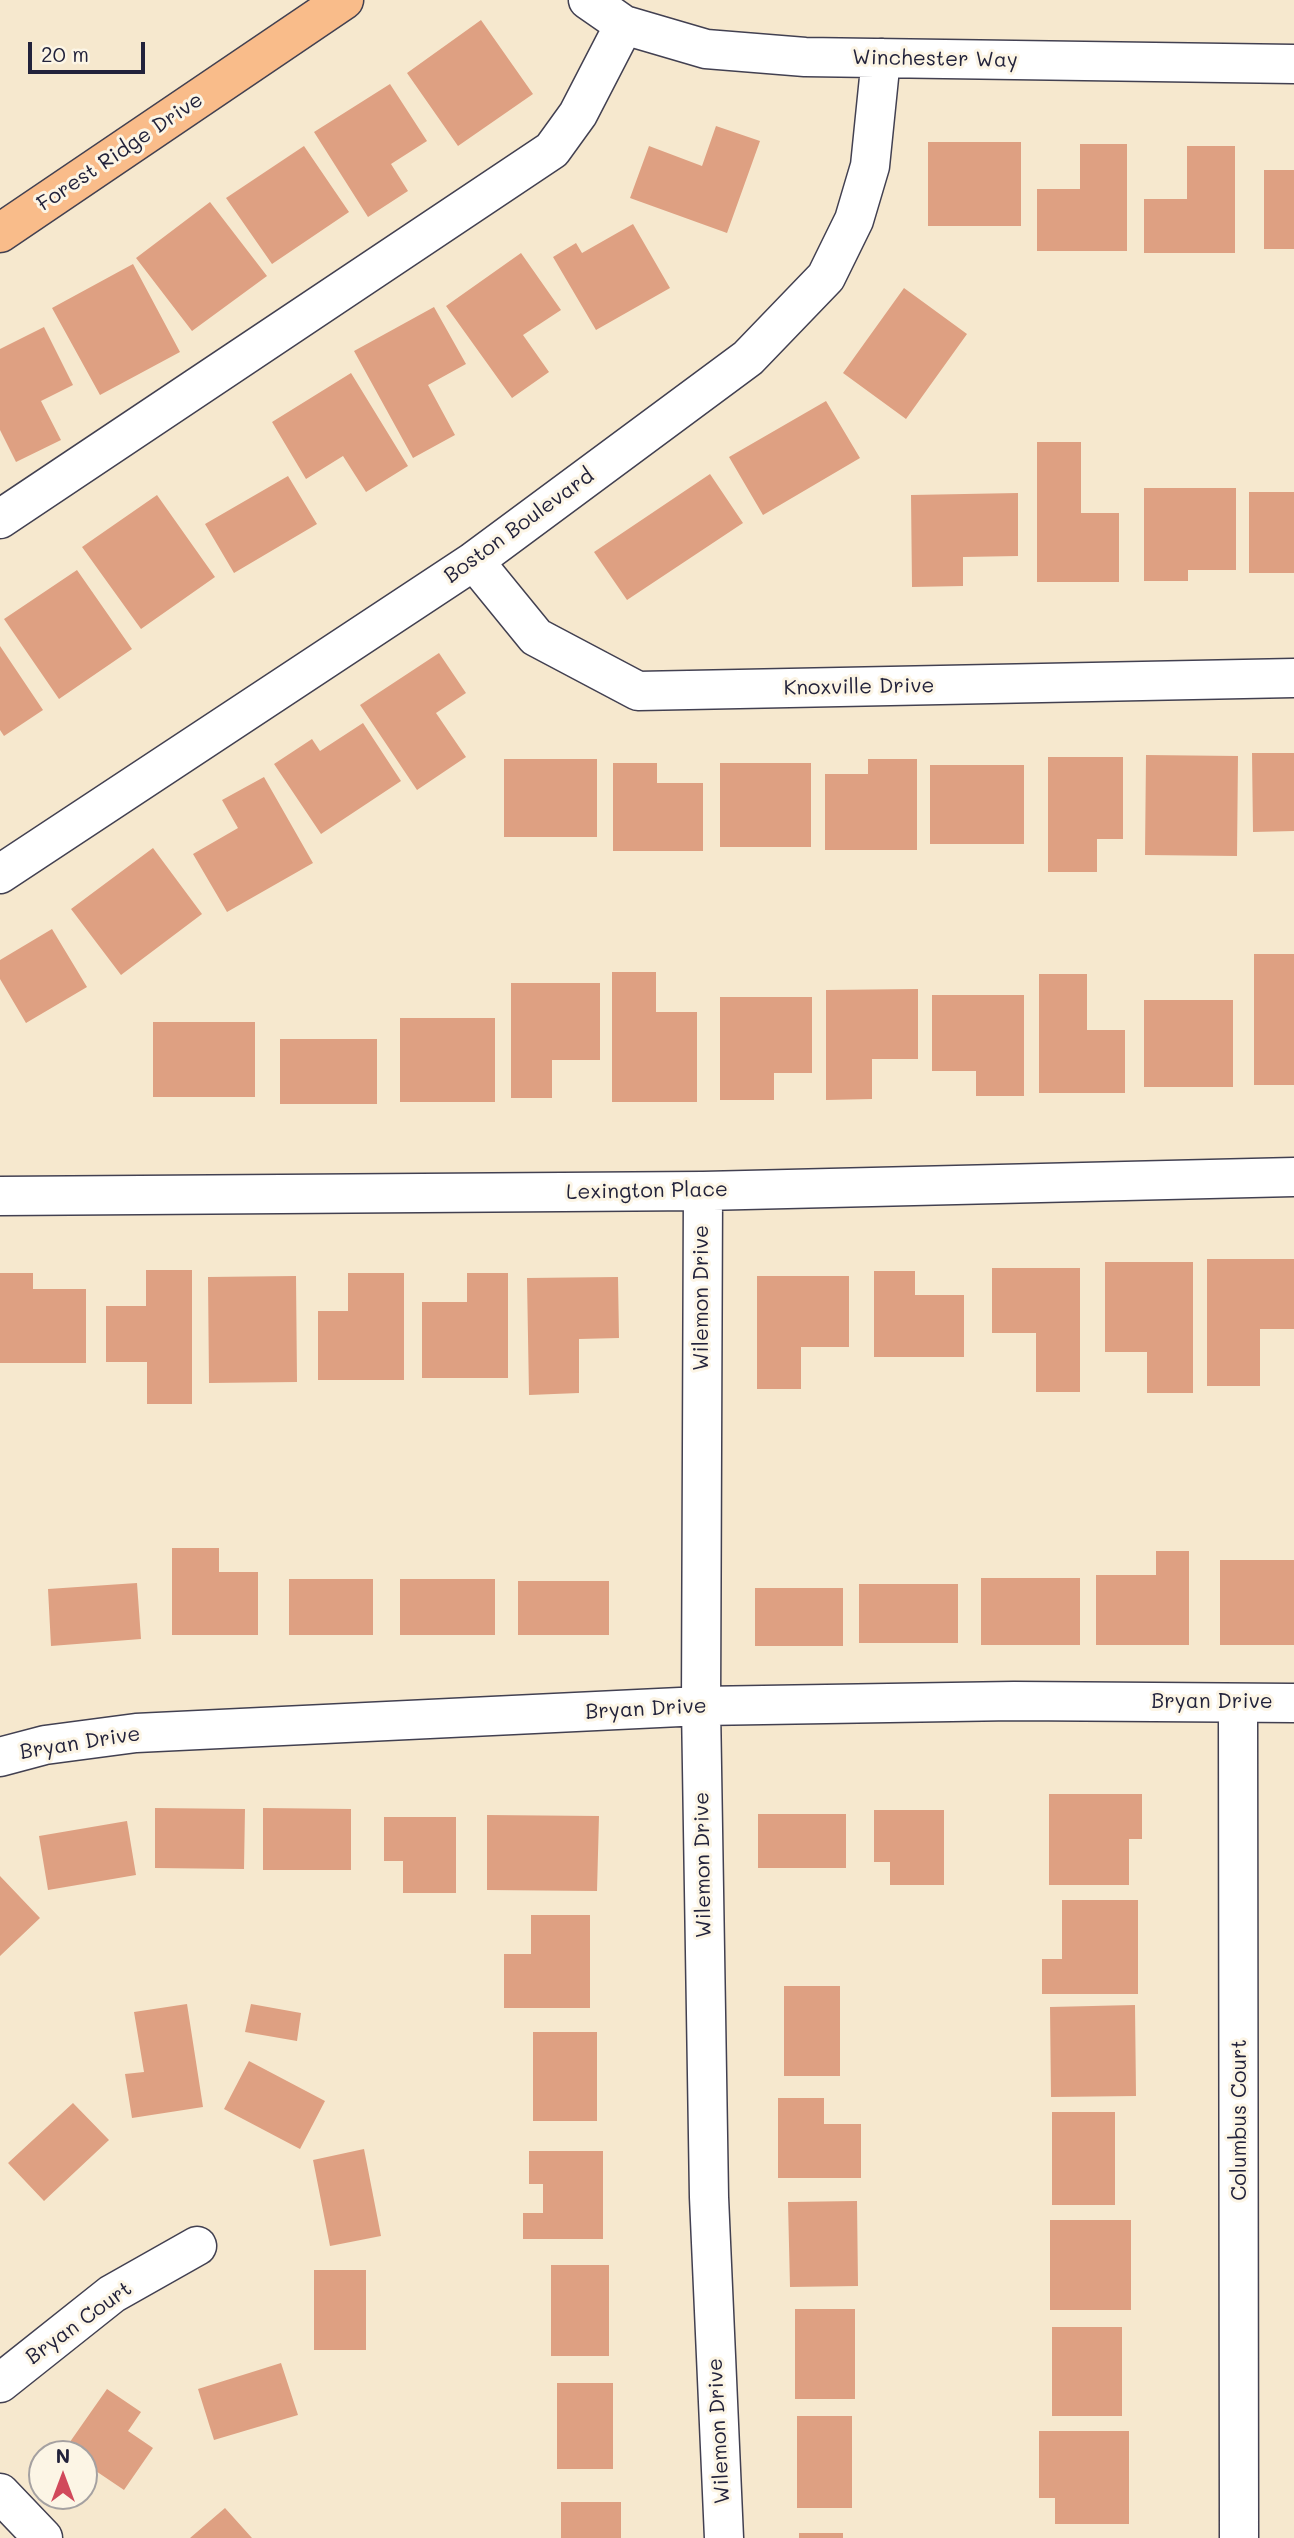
<!DOCTYPE html>
<style>
body{margin:0}
#map{position:relative;width:1294px;height:2538px;overflow:hidden;background:#f6e8ce;font-family:Mali,sans-serif}
canvas{display:block}
.north{position:absolute;left:28px;top:2440px;width:70px;height:70px;box-sizing:border-box;background:#fcf5e5;border:2px solid #a5a1a1;border-radius:50%;rotate:0deg;font-size:19px;font-weight:700;line-height:28px;text-align:center;color:#22223b}
.north::after{content:'';display:block;margin:auto;width:24px;height:32px;background:#d1495b;clip-path:polygon(50% 0,100% 100%,50% 72%,0 100%)}
.scale{position:absolute;left:28px;top:42px;width:117px;height:32px;box-sizing:border-box;border:4px solid #22223b;border-top:0;padding-left:9px;font-size:21px;line-height:24px;white-space:nowrap;color:#22223b;-webkit-text-stroke:5px #fcf5e5;paint-order:stroke}
</style>
<div id="map">
<canvas width="1294" height="2538"></canvas>
<div class="north">N</div>
<div class="scale">20 m</div>
</div>
<script>
const context = document.querySelector('canvas').getContext('2d');
context.lineJoin = 'round';
function fillPath(path, color) {
  context.fillStyle = color;
  context.fill(path, 'evenodd');
}
function strokePath(path, color, width, dash) {
  context.strokeStyle = color;
  context.lineWidth = width;
  context.lineCap = dash ? 'butt' : 'round';
  context.setLineDash(dash || []);
  context.stroke(path);
}
function drawText(font, color, halo, rows, align = 'center') {
  context.font = font + ' Mali,sans-serif';
  context.lineWidth = 6;
  context.setLineDash([]);
  context.textBaseline = 'middle';
  context.strokeStyle = halo;
  context.fillStyle = color;
  for (const [text, x, y, turn = 0] of rows) {
    context.save();
    context.translate(x, y);
    context.rotate((+turn || 0) * Math.PI / 180);
    context.textAlign = isNaN(turn) ? turn : align;
    if (halo) context.strokeText(text, 0, 0);
    context.fillText(text, 0, 0);
    context.restore();
  }
}
const building = new Path2D(`
 M 481,20 L 533,94 L 458,146 L 407,73 Z
 M 390,84 L 427,141 L 391,164 L 408,191 L 368,217 L 314,132 Z
 M 716,126 L 760,141 L 727,233 L 630,198 L 649,146 L 702,166 Z
 M 928,142 L 1021,142 L 1021,226 L 928,226 Z
 M 1080,144 L 1127,144 L 1127,251 L 1037,251 L 1037,189 L 1080,189 Z
 M 304,146 L 349,212 L 272,264 L 226,198 Z
 M 1187,146 L 1235,146 L 1235,253 L 1144,253 L 1144,199 L 1187,199 Z
 M 1264,170 L 1294,170 L 1294,249 L 1264,249 Z
 M 210,202 L 267,276 L 192,331 L 136,258 Z
 M 633,224 L 670,288 L 596,330 L 553,257 L 576,243 L 582,253 Z
 M 521,253 L 561,310 L 523,335 L 549,372 L 512,398 L 446,306 Z
 M 133,264 L 180,352 L 100,395 L 52,308 Z
 M 904,288 L 967,334 L 906,419 L 843,373 Z
 M 434,307 L 466,364 L 428,385 L 455,435 L 413,458 L 354,351 Z
 M 44,327 L 73,385 L 41,401 L 61,440 L 16,462 L 0,430 L 0,349 Z
 M 351,373 L 408,466 L 366,492 L 343,456 L 306,479 L 272,422 Z
 M 826,401 L 860,458 L 763,515 L 729,457 Z
 M 1037,442 L 1081,442 L 1081,513 L 1119,513 L 1119,582 L 1037,582 Z
 M 710,474 L 743,523 L 627,600 L 594,552 Z
 M 288,476 L 317,524 L 234,573 L 205,524 Z
 M 1144,488 L 1236,488 L 1236,570 L 1188,570 L 1188,581 L 1144,581 Z
 M 1249,492 L 1294,492 L 1294,573 L 1249,573 Z
 M 1018,493 L 1018,556 L 963,557 L 963,586 L 912,587 L 911,495 Z
 M 157,495 L 215,577 L 141,629 L 82,547 Z
 M 77,570 L 132,649 L 59,699 L 4,619 Z
 M 0,646 L 43,710 L 4,736 L 0,730 Z
 M 439,653 L 466,693 L 436,713 L 466,757 L 417,790 L 360,705 Z
 M 363,723 L 401,781 L 321,834 L 274,764 L 312,739 L 320,751 Z
 M 1252,753 L 1294,753 L 1294,831 L 1253,832 Z
 M 1146,755 L 1238,756 L 1237,856 L 1145,855 Z
 M 1048,757 L 1123,757 L 1123,839 L 1097,839 L 1097,872 L 1048,872 Z
 M 504,759 L 597,759 L 597,837 L 504,837 Z
 M 868,759 L 917,759 L 917,850 L 825,850 L 825,774 L 868,774 Z
 M 613,763 L 657,763 L 657,783 L 703,783 L 703,851 L 613,851 Z
 M 720,763 L 811,763 L 811,847 L 720,847 Z
 M 930,765 L 1024,765 L 1024,844 L 930,844 Z
 M 264,777 L 313,863 L 227,912 L 193,854 L 238,828 L 222,800 Z
 M 153,848 L 202,914 L 121,975 L 71,909 Z
 M 52,929 L 87,987 L 26,1023 L 0,979 L 0,960 Z
 M 1254,954 L 1294,954 L 1294,1085 L 1254,1085 Z
 M 612,972 L 656,972 L 656,1012 L 697,1012 L 697,1102 L 612,1102 Z
 M 1039,974 L 1087,974 L 1087,1030 L 1125,1030 L 1125,1093 L 1039,1093 Z
 M 511,983 L 600,983 L 600,1060 L 552,1060 L 552,1098 L 511,1098 Z
 M 918,989 L 918,1059 L 872,1059 L 872,1099 L 826,1100 L 826,990 Z
 M 932,995 L 1024,995 L 1024,1096 L 976,1096 L 976,1071 L 932,1071 Z
 M 720,997 L 812,997 L 812,1073 L 774,1073 L 774,1100 L 720,1100 Z
 M 1144,1000 L 1233,1000 L 1233,1087 L 1144,1087 Z
 M 400,1018 L 495,1018 L 495,1102 L 400,1102 Z
 M 153,1022 L 255,1022 L 255,1097 L 153,1097 Z
 M 280,1039 L 377,1039 L 377,1104 L 280,1104 Z
 M 1207,1259 L 1294,1259 L 1294,1329 L 1260,1329 L 1260,1386 L 1207,1386 Z
 M 1105,1262 L 1193,1262 L 1193,1393 L 1147,1393 L 1147,1352 L 1105,1352 Z
 M 992,1268 L 1080,1268 L 1080,1392 L 1036,1392 L 1036,1333 L 992,1333 Z
 M 146,1270 L 192,1270 L 192,1404 L 147,1404 L 147,1362 L 106,1362 L 106,1306 L 146,1306 Z
 M 874,1271 L 915,1271 L 915,1295 L 964,1295 L 964,1357 L 874,1357 Z
 M 0,1273 L 33,1273 L 33,1289 L 86,1289 L 86,1363 L 0,1363 Z
 M 348,1273 L 404,1273 L 404,1380 L 318,1380 L 318,1311 L 348,1311 Z
 M 467,1273 L 508,1273 L 508,1378 L 422,1378 L 422,1302 L 467,1302 Z
 M 296,1276 L 297,1382 L 209,1383 L 208,1277 Z
 M 757,1276 L 849,1276 L 849,1347 L 801,1347 L 801,1389 L 757,1389 Z
 M 618,1277 L 619,1338 L 579,1339 L 579,1393 L 529,1395 L 527,1278 Z
 M 172,1548 L 219,1548 L 219,1572 L 258,1572 L 258,1635 L 172,1635 Z
 M 1156,1551 L 1189,1551 L 1189,1645 L 1096,1645 L 1096,1575 L 1156,1575 Z
 M 1220,1560 L 1294,1560 L 1294,1645 L 1220,1645 Z
 M 981,1578 L 1080,1578 L 1080,1645 L 981,1645 Z
 M 289,1579 L 373,1579 L 373,1635 L 289,1635 Z
 M 400,1579 L 495,1579 L 495,1635 L 400,1635 Z
 M 518,1581 L 609,1581 L 609,1635 L 518,1635 Z
 M 137,1583 L 141,1639 L 51,1646 L 48,1589 Z
 M 859,1584 L 958,1584 L 958,1643 L 859,1643 Z
 M 755,1588 L 843,1588 L 843,1646 L 755,1646 Z
 M 1049,1794 L 1142,1794 L 1142,1839 L 1129,1839 L 1129,1885 L 1049,1885 Z
 M 155,1808 L 245,1809 L 244,1869 L 155,1868 Z
 M 263,1808 L 351,1809 L 351,1870 L 263,1870 Z
 M 874,1810 L 944,1810 L 944,1885 L 890,1885 L 890,1862 L 874,1862 Z
 M 758,1814 L 846,1814 L 846,1868 L 758,1868 Z
 M 487,1815 L 599,1816 L 597,1891 L 487,1890 Z
 M 384,1817 L 456,1817 L 456,1893 L 403,1893 L 403,1861 L 384,1861 Z
 M 127,1821 L 136,1875 L 48,1890 L 39,1836 Z
 M 0,1876 L 40,1918 L 0,1956 Z
 M 1062,1900 L 1138,1900 L 1138,1994 L 1042,1994 L 1042,1959 L 1062,1959 Z
 M 531,1915 L 590,1915 L 590,2008 L 504,2008 L 504,1954 L 531,1954 Z
 M 784,1986 L 840,1986 L 840,2076 L 784,2076 Z
 M 187,2004 L 203,2107 L 132,2118 L 125,2074 L 144,2072 L 134,2012 Z
 M 251,2004 L 301,2013 L 297,2041 L 245,2032 Z
 M 1135,2005 L 1136,2096 L 1051,2097 L 1050,2007 Z
 M 533,2032 L 597,2032 L 597,2121 L 533,2121 Z
 M 249,2061 L 325,2101 L 300,2149 L 224,2109 Z
 M 778,2098 L 824,2098 L 824,2124 L 861,2124 L 861,2178 L 778,2178 Z
 M 73,2103 L 109,2140 L 44,2201 L 8,2163 Z
 M 1052,2112 L 1115,2112 L 1115,2205 L 1052,2205 Z
 M 364,2149 L 381,2236 L 330,2246 L 313,2160 Z
 M 529,2151 L 603,2151 L 603,2239 L 523,2239 L 523,2213 L 543,2213 L 543,2184 L 529,2184 Z
 M 857,2201 L 858,2286 L 790,2287 L 788,2202 Z
 M 1050,2220 L 1131,2220 L 1131,2310 L 1050,2310 Z
 M 551,2265 L 609,2265 L 609,2356 L 551,2356 Z
 M 314,2270 L 366,2270 L 366,2350 L 314,2350 Z
 M 795,2309 L 855,2309 L 855,2399 L 795,2399 Z
 M 1052,2327 L 1122,2327 L 1122,2416 L 1052,2416 Z
 M 281,2363 L 298,2415 L 214,2440 L 198,2389 Z
 M 557,2383 L 613,2383 L 613,2469 L 557,2469 Z
 M 107,2389 L 141,2412 L 128,2431 L 153,2448 L 124,2490 L 84,2463 L 84,2454 L 72,2454 L 65,2449 Z
 M 797,2416 L 852,2416 L 852,2508 L 797,2508 Z
 M 1039,2431 L 1129,2431 L 1129,2524 L 1055,2524 L 1055,2498 L 1039,2498 Z
 M 561,2502 L 621,2502 L 621,2538 L 561,2538 Z
 M 225,2508 L 252,2538 L 190,2538 Z
 M 799,2533 L 843,2533 L 843,2538 L 799,2538 Z`);
const minor = new Path2D(`
 M 588,0 L 624,25 L 706,49 L 805,57 L 1294,64
 M 0,519 L 552,150 L 578,114 L 624,25
 M 474,561 L 536,637 L 638,691 L 1294,678
 M 0,874 L 474,561 L 748,358 L 826,277 L 854,220 L 870,166 L 881,58
 M 703,1191 L 701,1706 L 709,2197 L 724,2538
 M 0,1196 L 703,1191 L 1294,1177
 M 1238,1703 L 1239,2538
 M 0,1757 L 45,1745 L 136,1733 L 701,1706 L 1014,1701 L 1294,1703
 M 0,2383 L 112,2294 L 197,2246
 M 0,2493 L 43,2538`);
const major = new Path2D(`
 M 0,233 L 344,0`);
const streetNames = [
 ["Winchester Way",935,59,1],
 ["Forest Ridge Drive",120,152,-34],
 ["Boston Boulevard",519,526,-36],
 ["Knoxville Drive",859,687,-1],
 ["Lexington Place",647,1191,-1],
 ["Wilemon Drive",702,1298,-90],
 ["Bryan Drive",1212,1702],
 ["Bryan Drive",646,1709,-3],
 ["Bryan Drive",80,1743,-9],
 ["Wilemon Drive",703,1865,-91],
 ["Columbus Court",1240,2120,-90],
 ["Bryan Court",79,2323,-36],
 ["Wilemon Drive",719,2431,-93]
];
fillPath(building, '#dea082');
strokePath(minor, '#424051', 41);
strokePath(major, '#424051', 41);
strokePath(minor, '#fff', 38);
strokePath(major, '#f9bc8a', 38);
drawText('21px', '#22223b', '#fcf5e5', streetNames);
</script>
